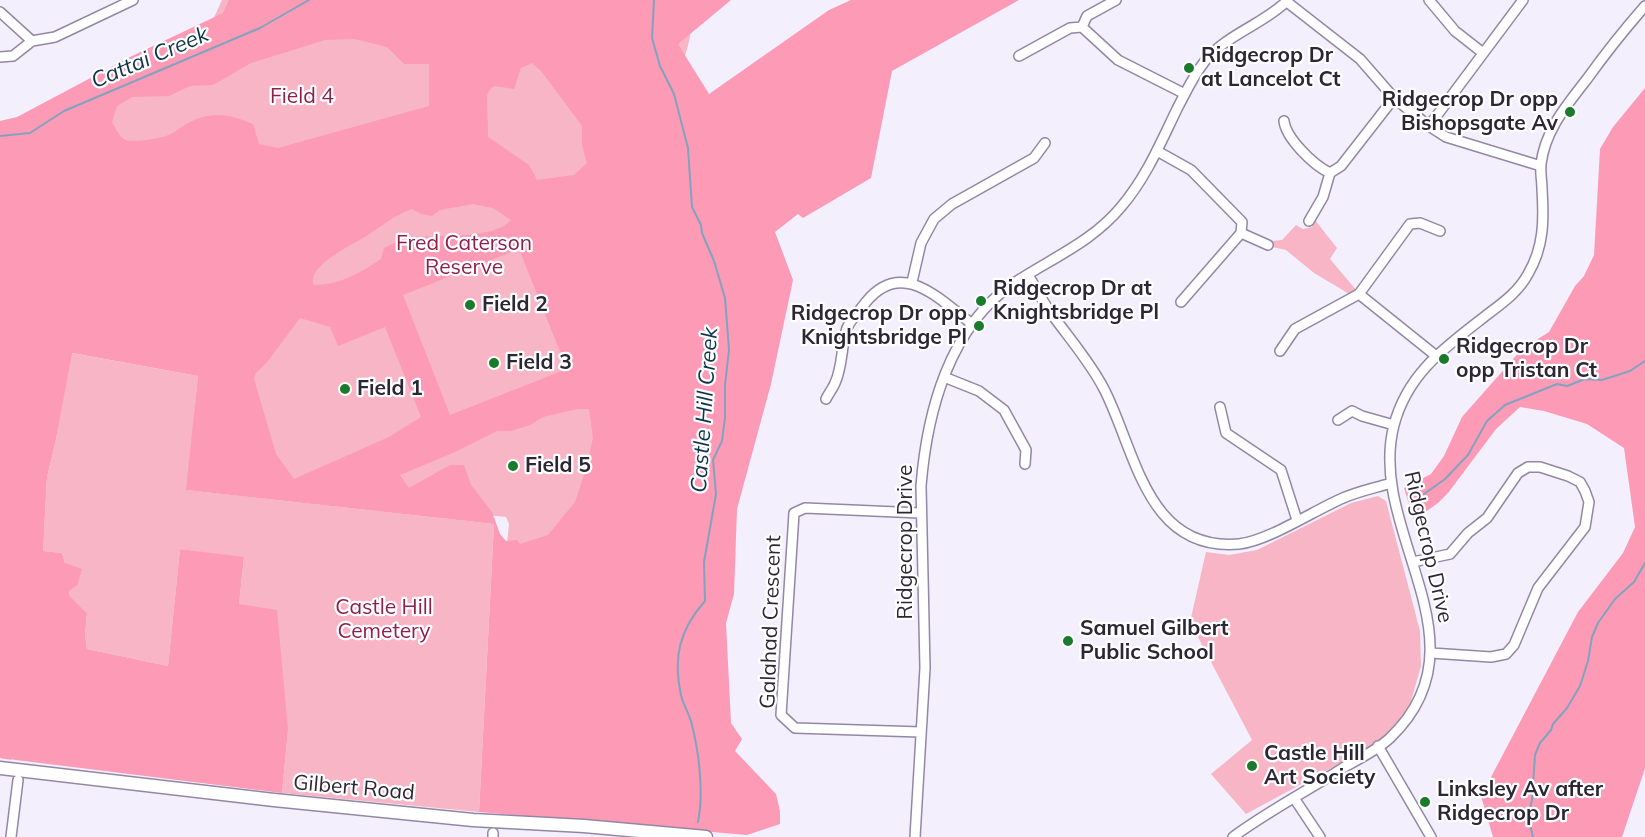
<!DOCTYPE html>
<style>
body{margin:0}
canvas{display:block;background:#f3effc}
</style>
<canvas width="1645" height="837"></canvas>
<script>
const context = document.querySelector('canvas').getContext('2d');
context.lineJoin = 'round';
function fillPath(path, color) {
  context.fillStyle = color;
  context.fill(path, 'evenodd');
}
function strokePath(path, color, width, dash) {
  context.strokeStyle = color;
  context.lineWidth = width;
  context.lineCap = dash ? 'butt' : 'round';
  context.setLineDash(dash || []);
  context.stroke(path);
}
function drawText(font, color, halo, rows, align = 'center') {
  context.font = font + ' Mulish,sans-serif';
  context.lineWidth = 4.5;
  context.setLineDash([]);
  context.textBaseline = 'middle';
  context.strokeStyle = halo;
  context.fillStyle = color;
  for (const [text, x, y, turn = 0] of rows) {
    context.save();
    context.translate(x, y);
    context.rotate((+turn || 0) * Math.PI / 180);
    context.textAlign = isNaN(turn) ? turn : align;
    if (halo) context.strokeText(text, 0, 0);
    context.fillText(text, 0, 0);
    context.restore();
  }
}
const green = new Path2D(`
 M 222,0 L 690,0 C 696,37 684,58 671,91 L 703,148 L 481,796 L 509,524 L 506,517 L 214,488 L 228,354 L 56,337 L 11,760 L 0,758 L 0,162 L 205,37 Z
 M 1315,220 L 1337,248 L 1330,259 L 1357,291 L 1351,295 L 1314,273 L 1286,250 L 1272,247 L 1271,241 L 1282,240 L 1296,225 L 1303,229 L 1312,227 Z
 M 71,353 L 198,376 L 187,490 L 494,524 L 479,812 L 282,793 L 288,730 L 239,604 L 244,558 L 180,549 L 168,666 L 87,649 L 85,635 L 87,613 L 70,596 L 69,591 L 77,586 L 65,563 L 62,553 L 43,551 L 47,477 L 55,444 Z
 M 1378,496 L 1386,501 L 1420,631 L 1421,666 L 1409,708 L 1381,741 L 1246,814 L 1211,774 L 1252,740 L 1190,622 L 1206,552 L 1229,555 L 1257,550 L 1351,503 Z`);
const forest = new Path2D(`
 M 229,0 L 731,0 L 678,44 L 709,94 L 829,10 L 851,0 L 1019,0 L 892,71 L 871,178 L 803,218 L 798,214 L 775,232 L 793,280 L 771,384 L 737,509 L 734,594 L 726,623 L 731,723 L 742,739 L 735,751 L 776,794 L 780,811 L 780,824 L 747,835 L 479,812 L 494,524 L 186,490 L 198,376 L 72,353 L 55,444 L 47,477 L 43,551 L 62,553 L 65,563 L 82,569 L 77,586 L 69,591 L 70,596 L 87,613 L 85,635 L 87,649 L 168,666 L 180,549 L 244,557 L 239,604 L 277,610 L 288,730 L 282,793 L 0,758 L 0,121 L 17,117 L 132,56 L 223,13 ZM 355,39 L 387,47 L 404,64 L 429,64 L 429,106 L 278,148 L 259,144 L 253,124 C 237,118 225,113 208,116 C 193,118 184,126 171,134 C 163,138 135,143 126,140 C 119,137 116,129 112,122 L 117,106 L 132,97 L 169,96 L 190,86 L 213,85 L 251,63 L 325,40 ZM 532,63 L 542,72 L 582,126 L 582,145 L 587,163 L 574,175 L 537,180 L 529,165 L 488,137 L 487,95 L 491,88 L 495,86 L 514,89 L 521,68 ZM 473,204 L 493,208 L 511,220 L 504,226 L 492,231 L 468,235 L 406,237 L 384,248 L 381,259 C 358,274 342,284 314,285 C 305,266 356,243 368,235 C 382,226 396,214 412,209 L 421,214 L 432,216 L 440,210 ZM 519,249 L 567,369 L 450,415 L 403,295 ZM 300,318 L 330,327 L 338,346 L 385,327 L 421,417 L 389,437 L 294,479 L 276,454 L 254,379 L 255,374 L 268,361 ZM 577,409 L 589,409 L 593,438 L 587,466 L 575,502 L 548,535 L 520,544 L 517,540 L 506,541 L 500,534 L 492,512 L 471,485 L 464,465 L 450,465 L 409,488 L 400,475 L 455,452 L 497,431 L 511,431 L 530,425 L 543,417 Z
 M 1645,88 L 1645,768 L 1622,837 L 1493,837 L 1481,796 L 1578,612 L 1623,553 L 1635,527 L 1624,448 L 1587,424 L 1544,411 L 1520,407 L 1496,429 L 1448,493 L 1438,503 L 1414,520 L 1404,488 L 1431,474 L 1444,456 L 1462,417 L 1522,349 L 1549,332 L 1575,286 L 1584,276 L 1594,255 L 1600,149 L 1613,127 Z`);
const stream = new Path2D(`
 M 654,0 L 652,38 L 660,66 L 674,94 L 688,148 L 692,207 L 701,225 L 702,233 L 714,261 L 725,298 L 729,350 L 725,385 L 725,418 L 722,441 L 713,460 L 716,494 L 704,562 L 705,601 C 679,630 673,658 681,695 C 683,704 688,712 691,721 C 699,751 704,792 698,822
 M 0,136 L 30,133 L 64,111 L 260,28 L 309,0
 M 1424,494 L 1445,479 L 1468,455 L 1487,421 L 1505,405 L 1557,384 L 1567,386 L 1585,379 L 1602,380 L 1630,371 L 1645,361
 M 1533,837 L 1528,816 L 1532,800 L 1535,755 L 1540,743 L 1551,730 L 1553,724 L 1567,708 L 1580,686 L 1588,661 L 1592,637 L 1598,623 L 1615,599 L 1634,582 L 1645,563`);
const minor = new Path2D(`
 M 1429,0 L 1455,31 L 1483,53
 M 1287,2 L 1360,59 L 1394,98 L 1429,126 L 1446,137 L 1541,166
 M 0,12 L 32,41
 M 1082,27 L 1118,60 L 1185,94
 M 1019,56 L 1070,28 L 1082,27 L 1087,16 L 1116,0
 M 0,57 L 13,56 L 32,41 L 55,37 L 133,0
 M 1284,121 C 1286,138 1313,165 1330,173 L 1341,166 L 1394,98
 M 1429,126 L 1523,0
 M 1157,151 L 1191,170 L 1242,222 L 1241,233 L 1181,302
 M 1309,221 L 1323,197 L 1330,173
 M 1241,233 L 1268,245
 M 1028,275 C 1035,286 1041,299 1049,310 C 1067,336 1089,360 1104,389 C 1136,451 1146,552 1239,544 C 1268,541 1315,510 1343,498 C 1359,491 1375,488 1391,483
 M 912,282 L 921,243 L 934,219 L 952,204 L 1034,158 L 1045,143
 M 1359,294 L 1435,355
 M 1280,351 L 1295,329 L 1359,294 L 1410,224 L 1420,223 L 1440,231
 M 944,377 L 979,391 L 1004,410 L 1026,450 L 1025,464
 M 826,399 C 829,393 833,388 835,383 C 843,366 841,346 847,328 C 851,319 860,310 866,302 C 902,258 939,299 972,324
 M 1220,407 L 1226,433 L 1281,470 L 1297,520
 M 1338,420 L 1352,411 L 1362,416 L 1394,425
 M 920,513 L 805,508 L 794,513 L 781,715 L 795,728 L 921,732
 M 1413,562 L 1450,554 L 1468,533 L 1487,518 L 1518,473 L 1528,467 L 1540,467 L 1568,476 L 1580,482 L 1585,491 L 1589,502 L 1585,527 L 1538,588 L 1514,645 L 1506,654 L 1491,657 L 1431,653
 M 1378,746 L 1431,837
 M 1294,798 L 1320,837
 M 11,837 L 18,780
 M 493,837 L 493,833
 M 915,837 L 925,668 L 921,486 C 927,412 949,327 1014,283 C 1052,258 1092,242 1121,207 C 1146,178 1161,142 1177,109 C 1186,92 1193,76 1205,61 C 1227,34 1264,24 1288,0
 M 1233,837 C 1268,811 1309,790 1346,766 C 1361,758 1377,750 1390,738 C 1491,642 1366,532 1394,425 C 1408,372 1447,346 1488,314 C 1504,302 1519,291 1528,274 C 1544,247 1544,220 1542,189 C 1542,181 1540,172 1541,164 C 1545,130 1567,105 1587,79 C 1605,54 1624,30 1645,6`);
const major = new Path2D(`
 M 0,768 L 274,800 L 473,820 L 584,826 L 706,837`);
const markers = [
 [1189,68,6,"#1a7b2c"],
 [1570,112,6,"#1a7b2c"],
 [981,301,6,"#1a7b2c"],
 [470,305,6,"#1a7b2c"],
 [979,326,6,"#1a7b2c"],
 [1444,359,6,"#1a7b2c"],
 [494,363,6,"#1a7b2c"],
 [345,389,6,"#1a7b2c"],
 [513,466,6,"#1a7b2c"],
 [1068,641,6,"#1a7b2c"],
 [1252,766,6,"#1a7b2c"],
 [1425,802,6,"#1a7b2c"]
];
const poiNames = [
 ["Ridgecrop Dr",1201,56],
 ["at Lancelot Ct",1201,80],
 ["Ridgecrop Dr opp",1558,100,"right"],
 ["Bishopsgate Av",1558,124,"right"],
 ["Ridgecrop Dr at",993,289],
 ["Knightsbridge Pl",993,313],
 ["Field 2",482,305],
 ["Ridgecrop Dr opp",967,314,"right"],
 ["Knightsbridge Pl",967,338,"right"],
 ["Ridgecrop Dr",1456,347],
 ["opp Tristan Ct",1456,371],
 ["Field 3",506,363],
 ["Field 1",357,389],
 ["Field 5",525,466],
 ["Samuel Gilbert",1080,629],
 ["Public School",1080,653],
 ["Castle Hill",1264,754],
 ["Art Society",1264,778],
 ["Linksley Av after",1437,790],
 ["Ridgecrop Dr",1437,814]
];
const parkNames = [
 ["Field 4",302,97],
 ["Fred Caterson",464,244],
 ["Reserve",464,268],
 ["Castle Hill",384,608],
 ["Cemetery",384,632]
];
const streetNames = [
 ["Ridgecrop Drive",906,542,-90],
 ["Ridgecrop Drive",1428,547,77],
 ["Galahad Crescent",771,622,-88],
 ["Gilbert Road",354,788,5]
];
const waterNames = [
 ["Cattai Creek",150,58,-23],
 ["Castle Hill Creek",705,410,-86]
];
fillPath(green, '#f8b5c6');
fillPath(forest, '#fd9ab5');
strokePath(stream, '#80a3c0', 2);
strokePath(minor, '#9288a6', 12);
strokePath(major, '#9288a6', 15);
strokePath(minor, '#fff', 9);
strokePath(major, '#fff', 12);
for (const [x, y, r, color] of markers) {
  const dot = new Path2D();
  dot.arc(x, y, r, 0, 2 * Math.PI);
  context.fillStyle = color;
  context.fill(dot);
  strokePath(dot, '#fff', 2);
}
drawText('bold 21px', '#2c2734', '#fff', poiNames, 'left');
drawText('21px', '#901e4b', '#fff', parkNames);
drawText('21px', '#2c2734', '#fff', streetNames);
drawText('italic 22px', '#0c354d', '#fff', waterNames);
</script>
